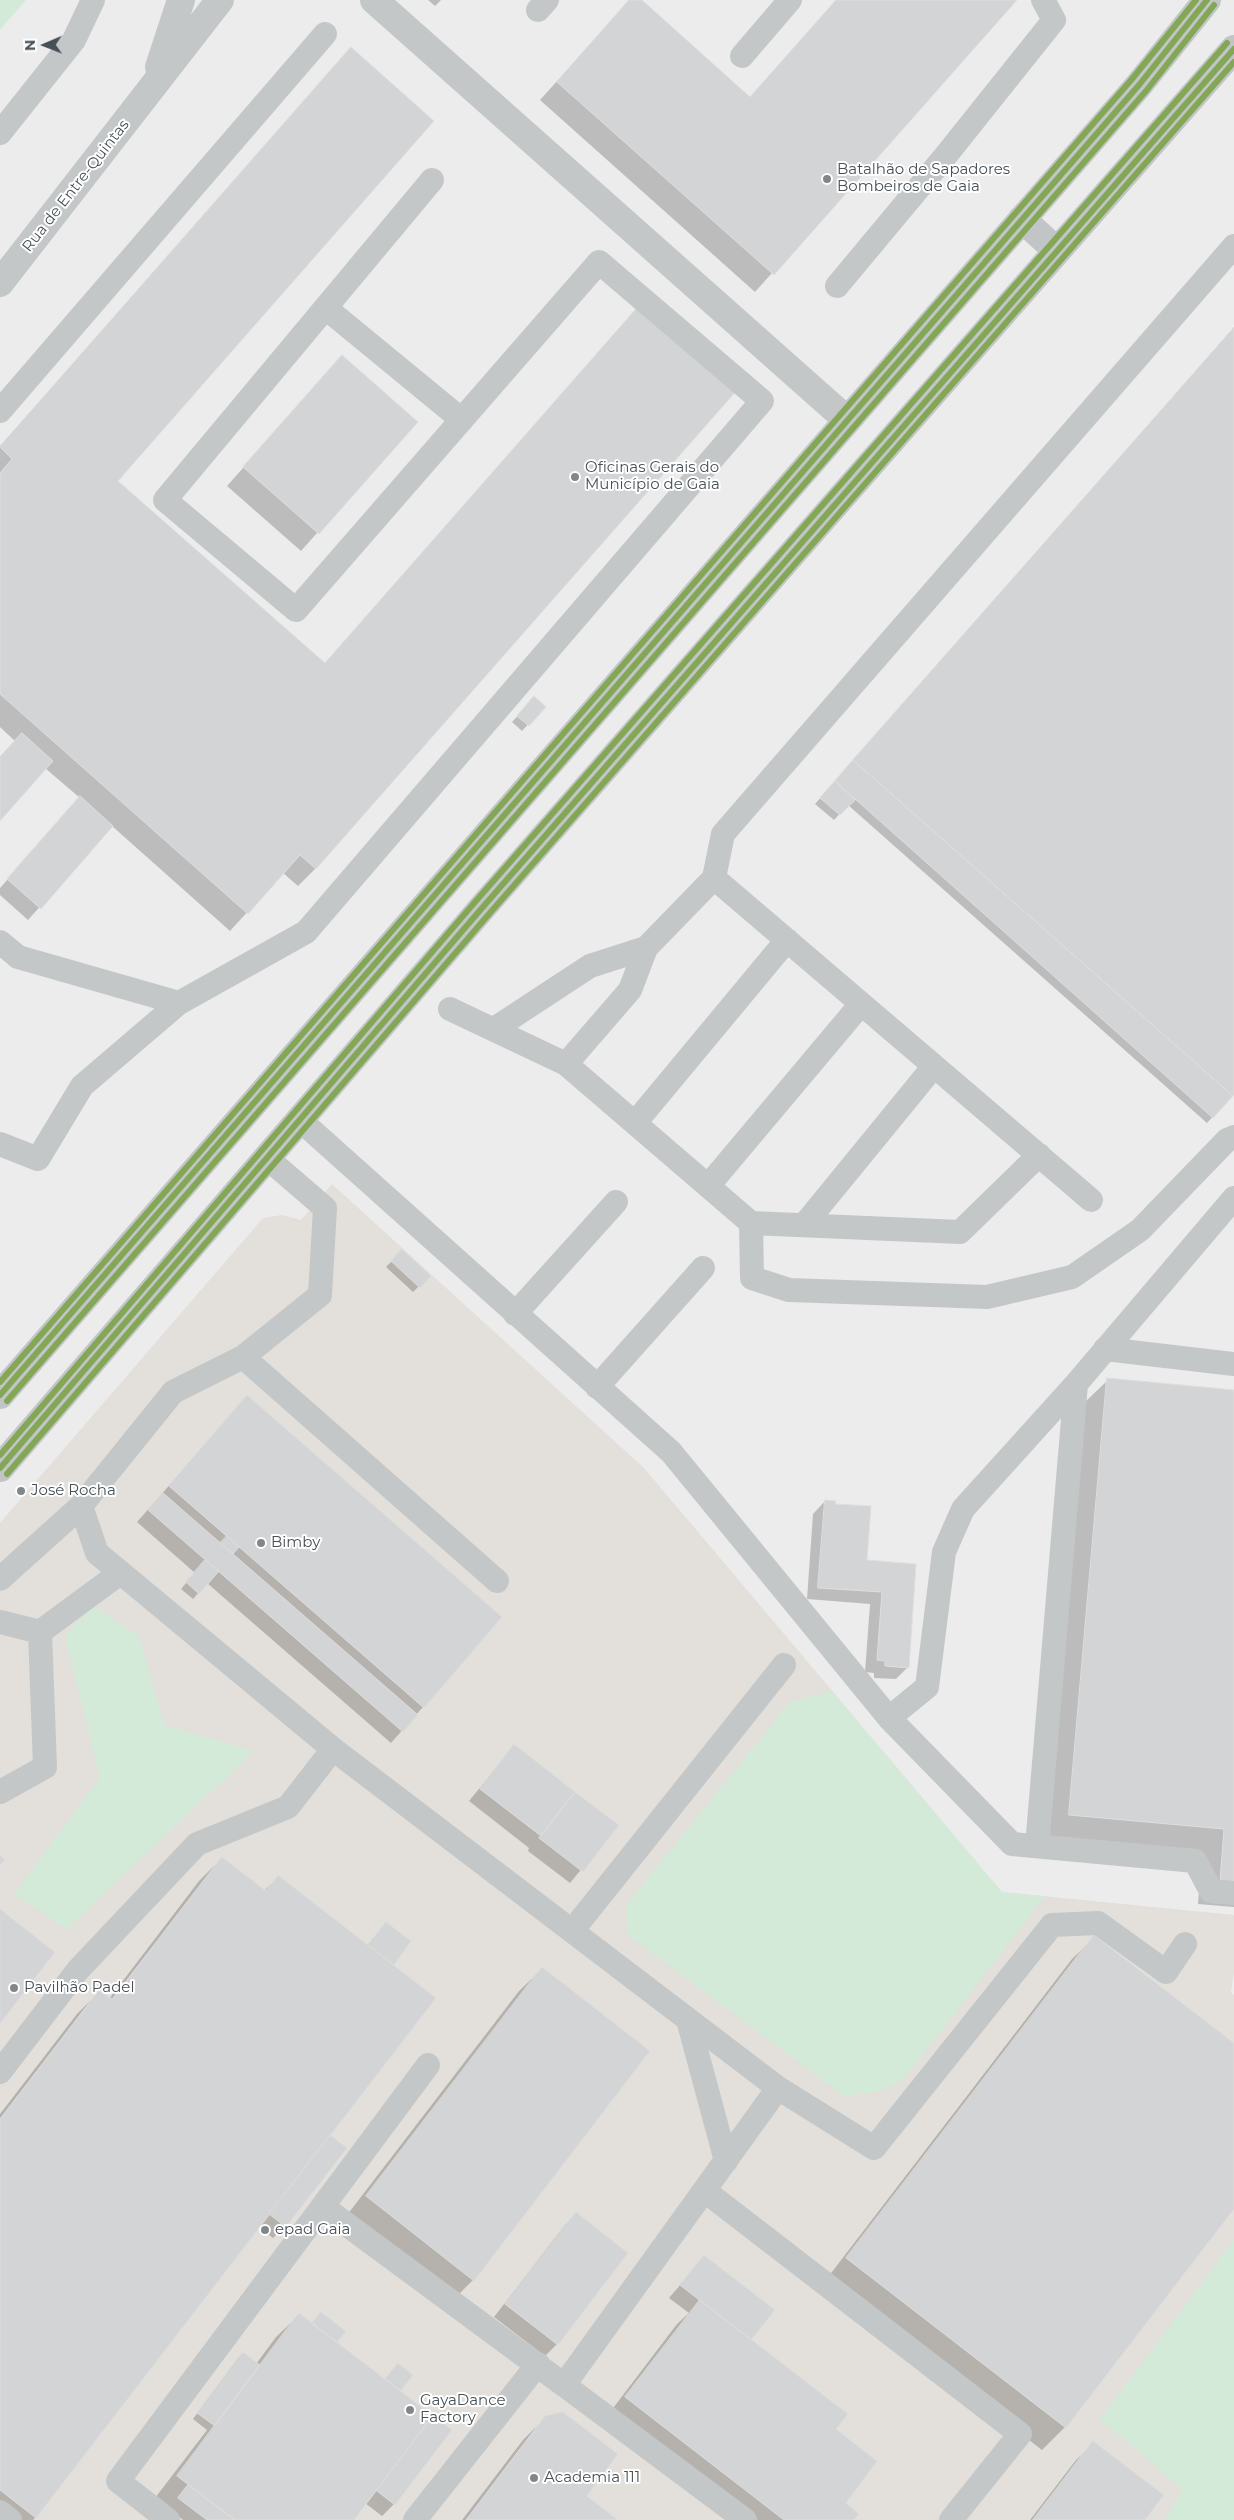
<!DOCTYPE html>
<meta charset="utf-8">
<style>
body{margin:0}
#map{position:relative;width:1234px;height:2520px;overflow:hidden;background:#edecec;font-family:Montserrat,sans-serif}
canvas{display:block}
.north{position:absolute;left:20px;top:20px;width:50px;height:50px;-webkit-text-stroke:4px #fff;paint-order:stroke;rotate:269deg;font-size:14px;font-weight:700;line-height:20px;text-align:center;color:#465057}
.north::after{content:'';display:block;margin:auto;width:18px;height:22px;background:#465057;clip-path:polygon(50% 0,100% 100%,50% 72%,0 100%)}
</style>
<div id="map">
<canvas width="1234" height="2520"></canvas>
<div class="north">N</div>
</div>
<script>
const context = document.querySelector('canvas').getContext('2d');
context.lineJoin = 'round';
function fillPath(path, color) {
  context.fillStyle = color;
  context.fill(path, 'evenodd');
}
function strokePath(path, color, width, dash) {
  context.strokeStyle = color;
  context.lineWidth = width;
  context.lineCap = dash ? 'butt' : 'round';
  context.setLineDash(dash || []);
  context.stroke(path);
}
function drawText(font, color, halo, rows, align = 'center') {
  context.font = font + ' Montserrat,sans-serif';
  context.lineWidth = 4;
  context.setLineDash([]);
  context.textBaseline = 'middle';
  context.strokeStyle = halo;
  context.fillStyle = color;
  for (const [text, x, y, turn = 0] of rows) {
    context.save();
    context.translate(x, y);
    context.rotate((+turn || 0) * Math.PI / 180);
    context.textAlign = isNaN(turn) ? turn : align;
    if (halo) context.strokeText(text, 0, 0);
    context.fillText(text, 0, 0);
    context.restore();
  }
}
const commercial = new Path2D(`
 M 332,1184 L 644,1468 L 1002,1892 L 1234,1915 L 1234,1971 L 1231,1992 L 1234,1995 L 1234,2250 L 1199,2520 L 0,2520 L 0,1523 L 263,1218 L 282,1215 L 301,1220 Z`);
const green = new Path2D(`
 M 0,0 L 26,0 L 0,30 Z
 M 94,1606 L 139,1636 L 164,1725 L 254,1751 L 67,1929 L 14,1894 L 100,1778 L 65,1636 Z
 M 832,1691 L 1002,1892 L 1045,1896 L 904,2079 L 877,2092 L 844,2096 L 628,1935 L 626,1905 L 790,1702 Z
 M 1234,2240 L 1234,2520 L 1166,2520 L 1182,2489 L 1100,2419 Z`);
const shadow = new Path2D(`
 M 428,0 L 441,0 L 435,6 Z
 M 630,0 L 640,0 L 749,98 L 836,0 L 1016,0 L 755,292 L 540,100 Z
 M 351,49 L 116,481 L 324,664 L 641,305 L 316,868 L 298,886 L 283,873 L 230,931 L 112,826 L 28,920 L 0,895 L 0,888 L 80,798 L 45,768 L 0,819 L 0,757 L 15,741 L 0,727 L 0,446 Z
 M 1234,327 L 1234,1093 L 1207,1123 L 848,805 L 834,820 L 815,804 Z
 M 342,356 L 416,422 L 301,551 L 227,486 Z
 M 529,704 L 544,707 L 522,731 L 512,722 Z
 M 402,1251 L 429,1276 L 413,1292 L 386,1267 Z
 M 1108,1380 L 1234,1391 L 1234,1907 L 1198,1904 L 1202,1851 L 1047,1837 L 1085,1402 Z
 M 247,1397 L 423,1707 L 391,1743 L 207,1583 L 193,1599 L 181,1589 L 195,1573 L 137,1522 Z
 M 825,1501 L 834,1505 L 865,1561 L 915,1565 L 908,1667 L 896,1679 L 874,1678 L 874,1673 L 865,1672 L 870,1604 L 807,1599 L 813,1514 Z
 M 514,1746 L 617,1826 L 570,1883 L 528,1851 L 529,1848 L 469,1801 Z
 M 222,1858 L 264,1891 L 278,1877 L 367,1946 L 386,1923 L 410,1942 L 392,1965 L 329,2136 L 345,2148 L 285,2226 L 273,2238 L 259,2227 L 36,2517 L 33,2520 L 0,2520 L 0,2114 L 77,2014 L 99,1992 L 109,1999 L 199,1881 Z
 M 1095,1937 L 1234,2045 L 1234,2207 L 1065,2427 L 1042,2450 L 825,2281 L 1072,1959 Z
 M 542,1969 L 473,2280 L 451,2302 L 344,2219 L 519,1991 Z
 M 576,2214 L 627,2254 L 557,2344 L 545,2356 L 494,2317 L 564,2226 Z
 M 704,2257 L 750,2340 L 834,2429 L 844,2504 L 853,2520 L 733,2520 L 604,2420 L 677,2324 L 689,2313 L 669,2298 Z
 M 321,2314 L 335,2343 L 384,2380 L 398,2365 L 411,2375 L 399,2391 L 429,2421 L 394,2504 L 382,2516 L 365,2503 L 352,2520 L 183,2520 L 155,2498 L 207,2430 L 193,2419 L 237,2359 L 243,2353 L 256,2364 L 276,2337 L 299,2315 L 311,2324 Z
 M 546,2417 L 585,2496 L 616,2520 L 462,2520 L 523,2440 Z
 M 1094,2443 L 1143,2520 L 1030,2520 L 1076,2460 Z`);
const building = new Path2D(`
 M 629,0 L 642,0 L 750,97 L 836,0 L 1017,0 L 774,275 L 557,82 Z
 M 351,47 L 434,121 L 118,481 L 325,663 L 641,303 L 738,389 L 316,869 L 300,855 L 248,914 L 0,694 L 0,473 L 12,459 L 0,447 Z
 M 1234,328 L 1234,1095 L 1233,1096 L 853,760 Z
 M 342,355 L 418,422 L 319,534 L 243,467 Z
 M 534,696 L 546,707 L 529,726 L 517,716 Z
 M 22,733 L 53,761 L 0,821 L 0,757 Z
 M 853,760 L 1233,1096 L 1213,1118 L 835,781 Z
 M 835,781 L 855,800 L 840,815 L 820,798 Z
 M 80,796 L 113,826 L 41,909 L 7,879 Z
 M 402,1249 L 431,1276 L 420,1288 L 391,1261 Z
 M 1107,1378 L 1234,1390 L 1234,1883 L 1220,1881 L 1224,1829 L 1069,1815 Z
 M 247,1395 L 502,1617 L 424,1708 L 169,1486 Z
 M 163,1493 L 418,1715 L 403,1732 L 148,1510 Z
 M 825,1500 L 836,1501 L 835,1504 L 871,1506 L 867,1560 L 916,1564 L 909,1668 L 885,1666 L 885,1661 L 877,1660 L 882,1592 L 818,1588 Z
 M 227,1536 L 239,1547 L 233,1554 L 220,1543 Z
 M 205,1560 L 219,1571 L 199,1594 L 186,1582 Z
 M 514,1744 L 575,1792 L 541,1836 L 480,1789 Z
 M 575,1792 L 619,1825 L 583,1872 L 539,1838 Z
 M 0,1855 L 5,1859 L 0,1866 Z
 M 222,1857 L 266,1891 L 278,1875 L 436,1998 L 36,2518 L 0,2490 L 0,2119 L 99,1990 L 112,1999 Z
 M 0,1909 L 55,1952 L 0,2024 Z
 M 386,1922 L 411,1941 L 394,1965 L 368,1945 Z
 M 1094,1935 L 1234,2043 L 1234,2209 L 1066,2428 L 846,2258 Z
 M 542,1967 L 650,2051 L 474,2281 L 366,2196 Z
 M 330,2135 L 347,2148 L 286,2227 L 269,2214 Z
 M 576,2212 L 628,2253 L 558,2345 L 505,2304 Z
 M 704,2255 L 775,2310 L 751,2340 L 680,2285 Z
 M 700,2300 L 848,2414 L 836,2429 L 877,2461 L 846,2503 L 859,2514 L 854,2520 L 784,2520 L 625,2397 Z
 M 321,2312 L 346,2331 L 337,2343 L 312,2323 Z
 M 299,2313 L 433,2416 L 354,2520 L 235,2520 L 177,2476 Z
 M 243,2352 L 260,2365 L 215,2426 L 197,2413 Z
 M 398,2363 L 413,2375 L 401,2391 L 385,2379 Z
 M 563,2412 L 618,2454 L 587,2496 L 618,2520 L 466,2520 L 545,2416 Z
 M 433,2416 L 452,2430 L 395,2505 L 377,2491 Z
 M 1093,2441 L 1164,2495 L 1145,2520 L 1033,2520 Z
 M 188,2485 L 235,2520 L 207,2520 L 178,2498 Z`);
const lane = new Path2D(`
 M 538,10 L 547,0
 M 742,56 L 790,0
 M 0,133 L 74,40 L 93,0
 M 837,286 L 947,154 L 1054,20 L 1043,0
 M 327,309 L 462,420
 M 0,411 L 325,34
 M 714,878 L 646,948 L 630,990 L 566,1064 L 751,1223 L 752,1278 L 789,1290 L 987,1297 L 1072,1277 L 1140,1230 L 1227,1140 L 1234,1137
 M 0,942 L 18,957 L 179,1003 L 306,932 L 762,401 L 599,262 L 296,610 L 165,500 L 432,180
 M 450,1009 L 566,1064
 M 494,1029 L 590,966 L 646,948
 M 300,1120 L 671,1452 L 889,1718 L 1012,1844 L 1195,1861 L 1211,1891 L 1234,1893
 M 635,1123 L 787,940
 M 0,1144 L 38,1159 L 82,1086 L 179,1003
 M 267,1158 L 325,1208 L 320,1295 L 243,1357 L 173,1392 L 81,1506 L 97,1553 L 333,1749 L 778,2088 L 564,2385 L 323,2207
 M 708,1186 L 861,1004
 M 1091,1200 L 714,878 L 723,834 L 1234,246
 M 751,1223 L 960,1232 L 1039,1155
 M 804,1225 L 934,1066
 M 515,1314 L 616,1202
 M 1105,1349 L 1234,1364
 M 243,1357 L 497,1581
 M 597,1387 L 703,1268
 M 0,1579 L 81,1506
 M 0,1622 L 40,1632 L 120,1573
 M 889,1718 L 927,1687 L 944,1552 L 963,1509 L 1076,1384 L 1234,1198
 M 0,1792 L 45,1767 L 40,1632
 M 1037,1846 L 1076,1384
 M 572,1931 L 784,1665
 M 688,2020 L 726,2161
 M 0,2072 L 78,1970 L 197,1844 L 288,1807 L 333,1749
 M 778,2088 L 874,2148 L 1052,1925 L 1098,1923 L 1166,1972 L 1185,1944
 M 705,2191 L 1020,2434 L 951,2520
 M 564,2385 L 745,2520
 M 0,2512 L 10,2520
 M 168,2520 L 118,2481 L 428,2065
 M 415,2520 L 538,2364`);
const street = new Path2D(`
 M 374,0 L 847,420
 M 159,67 L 181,0
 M 0,283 L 220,0`);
const primary = new Path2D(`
 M 1022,219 L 1057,251
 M 0,1395 L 1139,85 L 1207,0
 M 0,1468 L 482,908 L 1234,49`);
const bus1 = new Path2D(`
 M 0,1395 L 1139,85 L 1207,0
 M 0,1468 L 482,908 L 1234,49`);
const bus2 = new Path2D(`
 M 7,1401 L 1146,91 L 1214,5
 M 7,1474 L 489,914 L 1234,62`);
const bus3 = new Path2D(`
 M 0,1382 L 1132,79 L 1196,0
 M 0,1455 L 475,902 L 1227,43`);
const markers = [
 [827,179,5,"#80878b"],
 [575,477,5,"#80878b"],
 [21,1491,5,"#80878b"],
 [261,1543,5,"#80878b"],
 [14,1988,5,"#80878b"],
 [265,2230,5,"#80878b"],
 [410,2410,5,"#80878b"],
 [534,2478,5,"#80878b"]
];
const poiNames = [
 ["Batalhão de Sapadores",837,170],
 ["Bombeiros de Gaia",837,187],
 ["Oficinas Gerais do",585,468],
 ["Município de Gaia",585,485],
 ["José Rocha",31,1491],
 ["Bimby",271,1543],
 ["Pavilhão Padel",24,1988],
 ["epad Gaia",275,2230],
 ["GayaDance",420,2401],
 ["Factory",420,2418],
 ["Academia 111",544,2478]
];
const streetNames = [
 ["Rua de Entre-Quintas",76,186,-52]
];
fillPath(commercial, '#e3dfda');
fillPath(green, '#d3ead9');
fillPath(shadow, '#0003');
fillPath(building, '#d3d4d5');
strokePath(building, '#dededf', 1);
strokePath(lane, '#c4c7c8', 24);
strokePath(street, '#c4c7c8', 28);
strokePath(primary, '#c2c5c7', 28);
strokePath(bus1, '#84a756', 6);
strokePath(bus2, '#84a756', 6);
strokePath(bus3, '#84a756', 6);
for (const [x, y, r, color] of markers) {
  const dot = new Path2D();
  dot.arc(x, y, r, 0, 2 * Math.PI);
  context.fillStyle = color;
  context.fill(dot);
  strokePath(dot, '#fff', 2);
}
drawText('15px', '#465057', '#fff', poiNames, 'left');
drawText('15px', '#465057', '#fff', streetNames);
</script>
